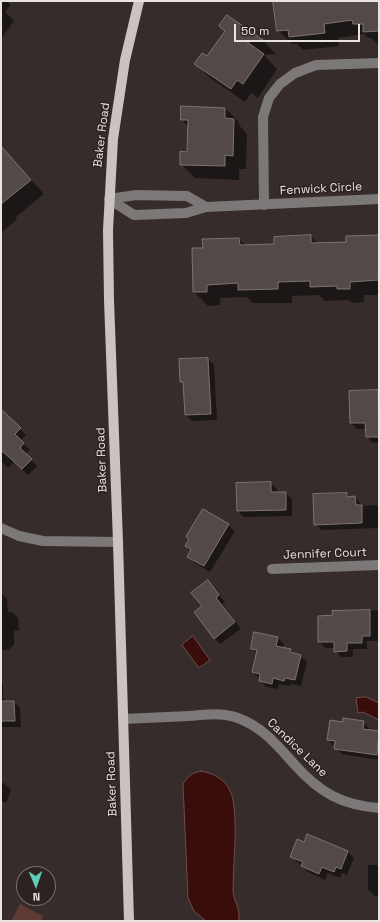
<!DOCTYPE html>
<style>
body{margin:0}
#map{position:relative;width:380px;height:922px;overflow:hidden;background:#362c2b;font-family:"Space Grotesk",sans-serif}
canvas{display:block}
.frame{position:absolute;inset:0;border:2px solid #e9e3e2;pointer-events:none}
.north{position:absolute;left:16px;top:866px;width:40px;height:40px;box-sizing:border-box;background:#2c2221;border:1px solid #786f6e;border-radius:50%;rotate:178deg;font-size:11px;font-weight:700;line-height:16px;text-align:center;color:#e9e3e2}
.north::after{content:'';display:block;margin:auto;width:14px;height:18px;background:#5eceb7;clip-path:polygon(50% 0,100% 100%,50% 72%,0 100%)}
.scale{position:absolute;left:234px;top:24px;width:126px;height:18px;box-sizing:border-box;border:2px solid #e9e3e2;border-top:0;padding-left:5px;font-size:12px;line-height:14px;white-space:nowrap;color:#e9e3e2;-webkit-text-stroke:3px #2c2221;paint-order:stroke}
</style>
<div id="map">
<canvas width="380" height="922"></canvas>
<div class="frame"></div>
<div class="north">N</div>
<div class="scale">50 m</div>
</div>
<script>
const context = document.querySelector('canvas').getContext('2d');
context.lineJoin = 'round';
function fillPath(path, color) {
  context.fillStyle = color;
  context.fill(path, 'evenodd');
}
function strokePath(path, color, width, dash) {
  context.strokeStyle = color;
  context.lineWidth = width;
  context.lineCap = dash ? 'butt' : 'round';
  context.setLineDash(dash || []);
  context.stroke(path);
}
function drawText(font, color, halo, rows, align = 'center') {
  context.font = font + ' "Space Grotesk",sans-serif';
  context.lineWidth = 3;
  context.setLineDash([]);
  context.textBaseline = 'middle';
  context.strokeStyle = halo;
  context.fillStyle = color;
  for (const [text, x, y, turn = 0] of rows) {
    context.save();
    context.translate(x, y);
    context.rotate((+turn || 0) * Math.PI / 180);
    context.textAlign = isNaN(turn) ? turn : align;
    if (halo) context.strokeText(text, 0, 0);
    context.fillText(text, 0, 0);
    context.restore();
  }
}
const green = new Path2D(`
 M 20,904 L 43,916 L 41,921 L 11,921 Z`);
const water = new Path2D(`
 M 193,636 L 210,660 L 199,668 L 182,645 Z
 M 366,697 L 379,703 L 379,720 L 363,712 L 358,713 L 356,698 Z
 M 201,771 C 213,773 225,779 230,791 C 234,798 234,809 235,818 C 236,842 233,867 233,892 C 234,902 242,911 238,921 L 206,921 L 194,911 L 188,898 L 183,784 C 188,776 192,773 201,771 Z`);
const shadow = new Path2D(`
 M 1,1 L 7,1 L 10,5 L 5,12 L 14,21 L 1,39 Z
 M 274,1 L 379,1 L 379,45 L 371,38 L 368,38 L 364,34 L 338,38 L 339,46 L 303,50 L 297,44 L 292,44 L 278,30 Z
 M 227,16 L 263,41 L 276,54 L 264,55 L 277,69 L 258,98 L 251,93 L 245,102 L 209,77 L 195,63 L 207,58 L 226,31 Z
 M 182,107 L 225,108 L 239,122 L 239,125 L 247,134 L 246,169 L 239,169 L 239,180 L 195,178 L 181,164 L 188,153 L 189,127 L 182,120 Z
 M 5,151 L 44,194 L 16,217 L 17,219 L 1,233 L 1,154 Z
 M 311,236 L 318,244 L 347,243 L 379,236 L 379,295 L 364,295 L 364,302 L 352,303 L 349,300 L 325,301 L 319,295 L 292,296 L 292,303 L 253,303 L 247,297 L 220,298 L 220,305 L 208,306 L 194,292 L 204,249 L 239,239 L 246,246 L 275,245 Z
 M 208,359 L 214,365 L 217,420 L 192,421 L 186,415 L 184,385 L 181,382 Z
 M 377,391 L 379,393 L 379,443 L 373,443 L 367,437 L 367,429 L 357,429 L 351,423 L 350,392 Z
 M 3,412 L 26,435 L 20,441 L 30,450 L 25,454 L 37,466 L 28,475 L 14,462 L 8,468 L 1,462 L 1,413 Z
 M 270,483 L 277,489 L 277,493 L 286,493 L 292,499 L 292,516 L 244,517 L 238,511 Z
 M 347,494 L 351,498 L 355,497 L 361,504 L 361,506 L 379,505 L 379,528 L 322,530 L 315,524 Z
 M 228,525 L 235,531 L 210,572 L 195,563 L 188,556 L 192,551 L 186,546 Z
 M 208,582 L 225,602 L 222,604 L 241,629 L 220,644 L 214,638 L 203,606 Z
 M 1,593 L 7,599 L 8,612 L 12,612 L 18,618 L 19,630 L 14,631 L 14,645 L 8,650 L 1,650 Z
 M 379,610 L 379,641 L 367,641 L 367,649 L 353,649 L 353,657 L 342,657 L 335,651 L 335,648 L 326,648 L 319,642 L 334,616 L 333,612 Z
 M 255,633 L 278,638 L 284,644 L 283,648 L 291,650 L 295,654 L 300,656 L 307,662 L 301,686 L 291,684 L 290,686 L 279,684 L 278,689 L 266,687 L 260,680 L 260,679 L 253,672 L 257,653 L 252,648 Z
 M 1,682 L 3,684 L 3,698 L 7,702 L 14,702 L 20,708 L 21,727 L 1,727 Z
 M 363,722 L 369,728 L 369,731 L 379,732 L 379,760 L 342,754 L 328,740 L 343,723 Z
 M 1,782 L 5,784 L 11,790 L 6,803 L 1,801 Z
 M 307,835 L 348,852 L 354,858 L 347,875 L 342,873 L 340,878 L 328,873 L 325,880 L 308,872 L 302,866 L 302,865 L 297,862 L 291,856 L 304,843 Z
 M 368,865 L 379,865 L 379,896 L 375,896 L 368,890 Z`);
const building = new Path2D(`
 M 273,1 L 379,1 L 379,31 L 363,32 L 363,24 L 353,24 L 352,20 L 324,24 L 325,33 L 289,37 L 288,30 L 277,31 Z
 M 227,15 L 263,40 L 247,42 L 264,54 L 243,84 L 237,80 L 231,89 L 194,64 L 202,53 L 207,56 L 225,31 L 219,26 Z
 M 181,106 L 225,108 L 225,118 L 234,119 L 233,156 L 225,155 L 225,166 L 180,165 L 180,151 L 187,152 L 188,120 L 181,120 Z
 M 1,146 L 31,180 L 1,204 Z
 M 311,235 L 311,243 L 346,242 L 346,236 L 379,235 L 379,280 L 350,282 L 350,289 L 337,289 L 337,286 L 310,287 L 310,281 L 278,282 L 278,289 L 238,290 L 238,283 L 207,285 L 207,292 L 193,292 L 192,248 L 203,248 L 202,239 L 239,238 L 240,245 L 274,244 L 274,237 Z
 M 208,358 L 211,414 L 185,415 L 183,382 L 180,382 L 179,359 Z
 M 378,390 L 379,437 L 366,437 L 365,423 L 350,423 L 349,391 Z
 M 1,409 L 21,428 L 15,434 L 24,443 L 20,448 L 32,459 L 22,469 L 1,450 Z
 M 271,482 L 271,492 L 286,492 L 286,510 L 237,511 L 236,483 Z
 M 347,493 L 347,497 L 355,496 L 356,505 L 362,505 L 362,523 L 314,525 L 313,494 Z
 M 203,509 L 229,524 L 204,566 L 187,557 L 191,549 L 185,546 L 189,539 L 186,537 Z
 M 208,580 L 219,595 L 216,598 L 235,622 L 214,639 L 194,612 L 202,606 L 191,593 Z
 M 370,610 L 370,636 L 362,636 L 362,643 L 347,643 L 347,651 L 334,652 L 334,642 L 318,642 L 318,616 L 333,615 L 332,611 Z
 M 254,632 L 278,637 L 276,646 L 291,649 L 290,652 L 301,655 L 295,680 L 285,678 L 284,681 L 273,678 L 272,684 L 259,681 L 260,674 L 252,672 L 257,650 L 251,649 Z
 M 1,701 L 14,701 L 15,721 L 1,721 Z
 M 343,718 L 364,721 L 363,729 L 379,731 L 377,755 L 334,749 L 335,741 L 327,740 L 330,720 L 342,722 Z
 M 307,834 L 348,851 L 341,869 L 336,867 L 334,872 L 322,867 L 319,874 L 301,866 L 303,862 L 290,857 L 297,839 L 304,842 Z`);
const minor = new Path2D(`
 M 109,199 L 134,215 L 186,213 L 206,207 L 379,199
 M 109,199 L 136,195 L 187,196 L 206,207
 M 264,205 L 263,117 L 269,98 L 280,84 L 295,73 L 316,65 L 379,63
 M 1,528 L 19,536 L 43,541 L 118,542
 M 272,569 L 379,565
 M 123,719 C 145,718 167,717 189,716 C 205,715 223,712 238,718 C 264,728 277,745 295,765 C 320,793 342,805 379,808`);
const major = new Path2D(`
 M 129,921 L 118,542 L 109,300 L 108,230 L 113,139 L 125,60 L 139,1`);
const streetNames = [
 ["Baker Road",102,135,-83],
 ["Fenwick Circle",321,189,-3],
 ["Baker Road",102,460,-92],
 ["Jennifer Court",325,554,-2],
 ["Candice Lane",297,748,44],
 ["Baker Road",112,784,-92]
];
fillPath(green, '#5e3a35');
fillPath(water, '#390d0a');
strokePath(water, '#6e4d4b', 1);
fillPath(shadow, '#0007');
fillPath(building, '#534948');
strokePath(building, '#7e7371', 1);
strokePath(minor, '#7d7878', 10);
strokePath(major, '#ccc2c0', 10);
drawText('12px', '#e9e3e2', '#2c2221', streetNames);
</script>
